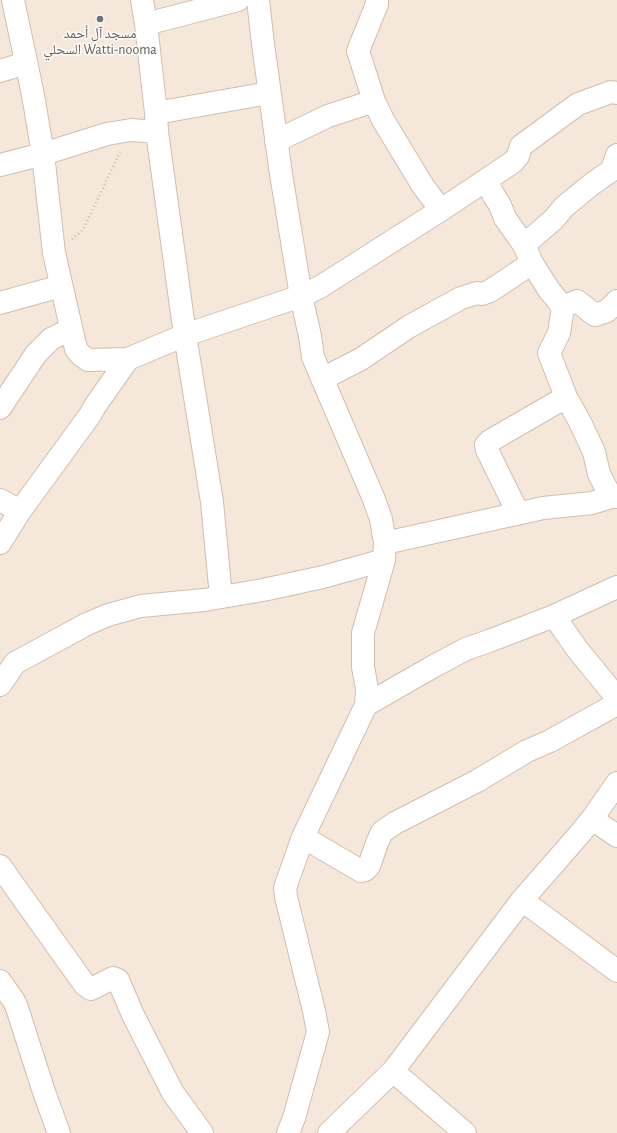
<!DOCTYPE html>
<meta charset="utf-8">
<style>
body{margin:0}
canvas{display:block;background:#fdf6ec}
</style>
<canvas width="617" height="1133"></canvas>
<script>
const context = document.querySelector('canvas').getContext('2d');
context.lineJoin = 'round';
function fillPath(path, color) {
  context.fillStyle = color;
  context.fill(path, 'evenodd');
}
function strokePath(path, color, width, dash) {
  context.strokeStyle = color;
  context.lineWidth = width;
  context.lineCap = dash ? 'butt' : 'round';
  context.setLineDash(dash || []);
  context.stroke(path);
}
function drawText(font, color, halo, rows, align = 'center') {
  context.font = font + ' "Alegreya Sans","Noto Naskh Arabic",sans-serif';
  context.lineWidth = 3;
  context.setLineDash([]);
  context.textBaseline = 'middle';
  context.strokeStyle = halo;
  context.fillStyle = color;
  for (const [text, x, y, turn = 0] of rows) {
    context.save();
    context.translate(x, y);
    context.rotate((+turn || 0) * Math.PI / 180);
    context.textAlign = isNaN(turn) ? turn : align;
    if (halo) context.strokeText(text, 0, 0);
    context.fillText(text, 0, 0);
    context.restore();
  }
}
const residential = new Path2D(`
 M 0,0 L 617,0 L 617,1133 L 0,1133 Z`);
const path = new Path2D(`
 M 72,239 L 83,230 L 120,152`);
const minor = new Path2D(`
 M 13,0 L 33,95 L 43,154 L 54,253 L 76,349 L 81,355 L 88,360 L 128,359
 M 142,0 L 146,24 L 156,113 L 157,132 L 185,335 L 212,502 L 221,597
 M 258,0 L 263,44 L 281,174 L 301,296 L 310,336 L 313,357 L 373,497 L 381,519 L 385,543 L 384,560 L 363,633 L 363,667 L 367,689 L 366,705 L 303,837 L 285,888 L 286,897 L 314,1011 L 318,1032 L 294,1118 L 288,1133
 M 377,0 L 377,4 L 358,51 L 374,101 L 383,120 L 423,186 L 441,210
 M 146,24 L 238,0
 M 0,71 L 26,63
 M 156,113 L 269,93
 M 276,141 L 328,116 L 374,101
 M 0,165 L 43,154 L 107,134 L 131,130 L 157,132
 M 524,245 L 553,220 L 564,207 L 592,184 L 612,170 L 617,155
 M 532,263 L 549,290 L 563,307 L 559,333 L 549,353 L 566,397 L 580,422 L 594,452 L 599,474 L 611,497
 M 0,303 L 61,286
 M 563,307 L 577,301 L 595,315 L 607,311 L 617,301
 M 322,379 L 361,359 L 410,326 L 461,298 L 477,293 L 482,294 L 490,291 L 532,263 L 524,245 L 505,218 L 500,205 L 494,196 L 486,180
 M 0,408 L 36,354 L 51,339 L 71,329
 M 0,500 L 20,511
 M 518,513 L 487,450 L 486,445 L 490,441 L 566,397
 M 0,543 L 20,511 L 90,415 L 95,406 L 128,359 L 185,335 L 301,296 L 320,287 L 441,210 L 513,162 L 518,156 L 521,146 L 578,104 L 611,92 L 617,93
 M 385,543 L 543,508 L 592,503 L 611,497 L 617,497
 M 554,616 L 577,649 L 617,698
 M 0,685 L 15,663 L 87,624 L 108,615 L 141,606 L 204,600 L 263,590 L 323,577 L 384,560
 M 366,705 L 434,666 L 466,649 L 489,641 L 554,616 L 617,587
 M 592,819 L 617,836
 M 303,837 L 361,871 L 365,870 L 369,866 L 377,843 L 382,832 L 395,823 L 477,781 L 527,751 L 550,741 L 617,704
 M 0,866 L 85,985 L 91,989 L 113,978 L 118,980 L 133,1015 L 173,1093 L 202,1133
 M 522,900 L 617,971
 M 0,981 L 14,1001 L 17,1008 L 44,1092 L 59,1133
 M 393,1071 L 465,1133
 M 329,1133 L 393,1071 L 522,900 L 578,836 L 592,819 L 617,783`);
const markers = [
 [100,19,4,"#6b7280"]
];
const worshipNames = [
 ["مسجد آل أحمد",100,34],
 ["السحلي Watti-nooma",100,50]
];
fillPath(residential, '#f5e8da');
strokePath(minor, '#d1beb0', 24);
strokePath(path, '#d9b8a5', 2.5, [1, 3]);
strokePath(minor, '#fff', 22);
for (const [x, y, r, color] of markers) {
  const dot = new Path2D();
  dot.arc(x, y, r, 0, 2 * Math.PI);
  context.fillStyle = color;
  context.fill(dot);
  strokePath(dot, '#fffaf3', 1.5);
}
drawText('14px', '#5b616d', '#fffaf3', worshipNames);
</script>
